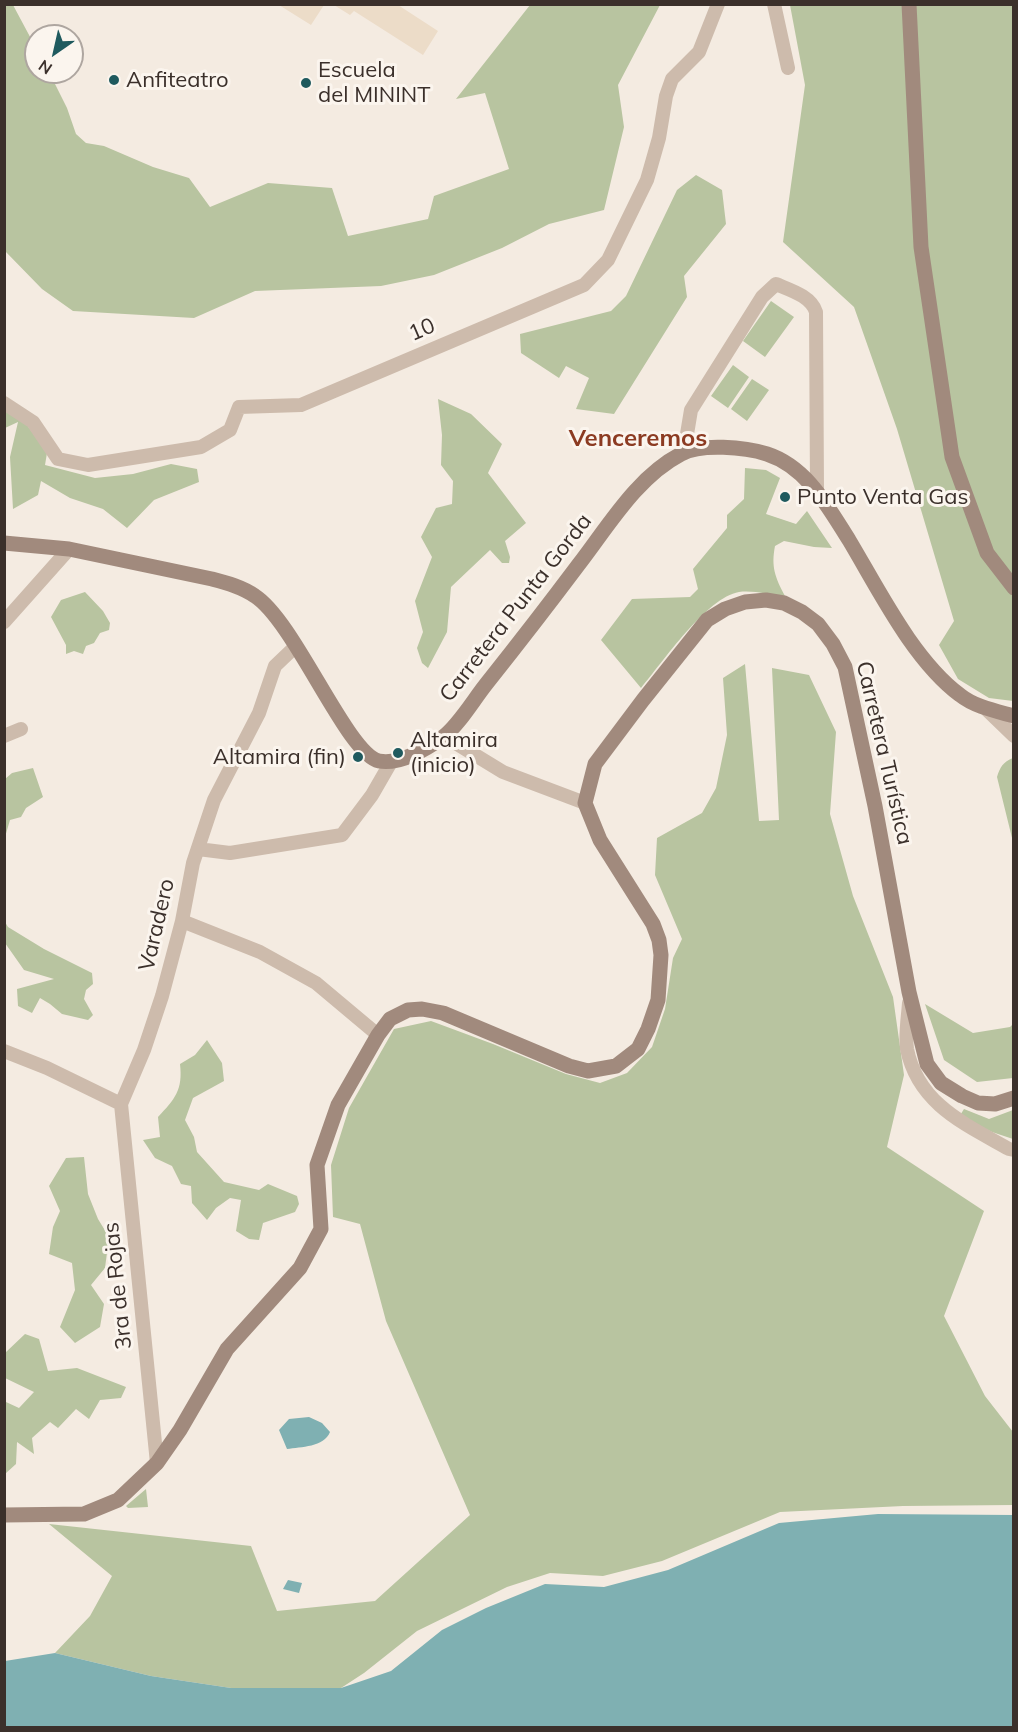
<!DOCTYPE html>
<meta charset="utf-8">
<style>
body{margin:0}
#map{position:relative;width:1018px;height:1732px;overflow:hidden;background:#f4ebe1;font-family:Mulish,sans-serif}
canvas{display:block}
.frame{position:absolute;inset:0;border:6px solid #3b302b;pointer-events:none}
.north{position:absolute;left:24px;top:24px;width:60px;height:60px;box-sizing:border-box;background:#fbf5ee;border:2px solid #aea6a0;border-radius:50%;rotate:214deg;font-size:16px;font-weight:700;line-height:24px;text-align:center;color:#3b302b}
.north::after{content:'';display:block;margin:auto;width:21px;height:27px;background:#1f5a5e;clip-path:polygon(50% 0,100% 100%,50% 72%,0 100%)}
</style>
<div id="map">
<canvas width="1018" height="1732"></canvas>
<div class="frame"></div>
<div class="north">N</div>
</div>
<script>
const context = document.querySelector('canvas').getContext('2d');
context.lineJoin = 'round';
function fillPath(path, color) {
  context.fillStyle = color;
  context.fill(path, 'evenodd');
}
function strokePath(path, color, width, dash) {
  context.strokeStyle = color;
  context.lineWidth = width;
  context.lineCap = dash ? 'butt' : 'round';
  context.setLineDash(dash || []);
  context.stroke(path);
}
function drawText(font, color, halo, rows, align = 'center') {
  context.font = font + ' Mulish,sans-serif';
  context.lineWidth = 6;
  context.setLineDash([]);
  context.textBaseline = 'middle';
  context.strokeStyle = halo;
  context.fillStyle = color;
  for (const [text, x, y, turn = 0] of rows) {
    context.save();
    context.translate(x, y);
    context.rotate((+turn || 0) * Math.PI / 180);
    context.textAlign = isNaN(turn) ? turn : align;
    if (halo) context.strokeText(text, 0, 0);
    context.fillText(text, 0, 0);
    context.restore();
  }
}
const green = new Path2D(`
 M 5,4 L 13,5 L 36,48 L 36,72 L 49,72 L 67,108 L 76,134 L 86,143 L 104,146 L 153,167 L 189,178 L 210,207 L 268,183 L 332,188 L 348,236 L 428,219 L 434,196 L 509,169 L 485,93 L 456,99 L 530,5 L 660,5 L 618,85 L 624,127 L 604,210 L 549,224 L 502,248 L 434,275 L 381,286 L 255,291 L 194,318 L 73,311 L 42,289 L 5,251 Z
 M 790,5 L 1013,5 L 1013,701 L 989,698 L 958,679 L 939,645 L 954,621 L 897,429 L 854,307 L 783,242 L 805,85 Z
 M 696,175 L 722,190 L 726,224 L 684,276 L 687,297 L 614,414 L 576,409 L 589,378 L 566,366 L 559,378 L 521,353 L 520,334 L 611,311 L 626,296 L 677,190 Z
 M 771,301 L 794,317 L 765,357 L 743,341 Z
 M 733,365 L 749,377 L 728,408 L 711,396 Z
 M 752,379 L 769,390 L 747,421 L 731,409 Z
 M 438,399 L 471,414 L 502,444 L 488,473 L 526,523 L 505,541 L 510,557 L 509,563 L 502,563 L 490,550 L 451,587 L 447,632 L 428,668 L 422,663 L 417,648 L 423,632 L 415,601 L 432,557 L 421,537 L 436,508 L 452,504 L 453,481 L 441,465 L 442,435 Z
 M 5,409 L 20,415 L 47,453 L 45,465 L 95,478 L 133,474 L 171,464 L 197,469 L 199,482 L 154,500 L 127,528 L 103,509 L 70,498 L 41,481 L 38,495 L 13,509 L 10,457 L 18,422 L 5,428 Z
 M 745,468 L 766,470 L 780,478 L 766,514 L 796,524 L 807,511 L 832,548 L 814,547 L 784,541 L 775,546 C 771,567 775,577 785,596 C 771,595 753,590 739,592 C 707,597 662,663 641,688 L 601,640 L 632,599 L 690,597 L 698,589 L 693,569 L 727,528 L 727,515 L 744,499 Z
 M 85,592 L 103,611 L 110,623 L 109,630 L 100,633 L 94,643 L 86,646 L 83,654 L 74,651 L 66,654 L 66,645 L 51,617 L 61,600 Z
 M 745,664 L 759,821 L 779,820 L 772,668 L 809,675 L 836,732 L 830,814 L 853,896 L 893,997 L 904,1075 L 887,1147 L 984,1211 L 944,1316 L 985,1396 L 1013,1432 L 1013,1505 L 903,1506 L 780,1512 L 662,1561 L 603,1576 L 550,1573 L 507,1587 L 417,1631 L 364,1673 L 341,1688 L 231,1688 L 151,1676 L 55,1653 L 90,1616 L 112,1576 L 49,1524 L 251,1546 L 277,1611 L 375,1601 L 470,1515 L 386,1321 L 360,1224 L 333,1217 L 331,1165 L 349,1108 L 394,1029 L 431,1021 L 493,1044 L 566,1074 L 600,1083 L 627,1073 L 652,1047 L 665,1009 L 673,958 L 682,939 L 655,875 L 657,838 L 702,813 L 716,788 L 727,735 L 723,678 Z
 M 1013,758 L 1014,758 L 1013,842 L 997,777 C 1000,767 1003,762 1013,758 Z
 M 33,768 L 43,797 L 26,808 L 21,817 L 10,820 L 5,837 L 5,779 L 12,773 Z
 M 5,922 L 8,927 L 44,949 L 92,973 L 93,984 L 86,990 L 84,999 L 93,1015 L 88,1020 L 62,1014 L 50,1004 L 40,998 L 32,1013 L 18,1006 L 17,989 L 54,979 L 24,970 L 5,943 Z
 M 925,1004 L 973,1033 L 1010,1027 L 1013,1024 L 1013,1078 L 977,1082 L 944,1060 Z
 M 207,1040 L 222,1063 L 224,1081 L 193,1098 L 185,1120 L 194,1137 L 197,1152 L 224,1182 L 259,1190 L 268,1184 L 297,1196 L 299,1204 L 295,1212 L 263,1223 L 259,1240 L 249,1239 L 236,1231 L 241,1200 L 230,1198 L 216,1208 L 207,1220 L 192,1203 L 191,1186 L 181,1184 L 172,1166 L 155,1158 L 143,1140 L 160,1137 L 158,1117 C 175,1099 183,1090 180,1064 L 195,1055 Z
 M 964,1109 L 989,1119 L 1013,1110 L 1013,1139 L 992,1132 L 959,1117 Z
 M 84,1157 L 88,1194 L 98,1219 L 109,1237 L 105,1268 L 91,1285 L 104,1304 L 100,1327 L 75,1343 L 60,1327 L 75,1290 L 72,1263 L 49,1254 L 53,1227 L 60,1211 L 49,1186 L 66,1158 Z
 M 25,1334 L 39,1339 L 48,1371 L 77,1368 L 126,1387 L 121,1398 L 100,1400 L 89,1419 L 76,1409 L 58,1428 L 50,1422 L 32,1438 L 34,1454 L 17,1442 L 16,1464 L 5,1474 L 5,1407 L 6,1402 L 19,1408 L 34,1392 L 5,1378 L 5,1353 Z
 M 146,1489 L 148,1507 L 128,1508 L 126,1506 Z`);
const plaza = new Path2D(`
 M 279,5 L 324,5 L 311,25 Z
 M 334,5 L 398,5 L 438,31 L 423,55 L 354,11 L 350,15 Z`);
const water = new Path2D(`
 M 309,1417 L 322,1423 L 330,1432 C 324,1447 301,1447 287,1449 L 279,1430 L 289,1419 Z
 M 878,1514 L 1013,1515 L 1013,1727 L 5,1727 L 5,1661 L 55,1653 L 151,1676 L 231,1688 L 341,1688 L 391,1671 L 442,1630 L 486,1608 L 545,1584 L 604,1587 L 668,1570 L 779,1523 Z
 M 288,1580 L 302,1583 L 299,1593 L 283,1589 Z`);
const street = new Path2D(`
 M 774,4 L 788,68
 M 4,403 L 33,422 L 58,459 L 88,465 L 201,447 L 230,430 L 239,407 L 301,405 L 584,285 L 608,260 L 647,180 L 659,138 L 666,96 L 672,79 L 699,52 L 718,4
 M 684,452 L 691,410 L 762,297 L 776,284 C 790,290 811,296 816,312 L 817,490
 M 4,622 L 69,549
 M 985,708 L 1014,736
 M 4,736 L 21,729
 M 444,736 L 503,772 L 585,803
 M 198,849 L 230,853 L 342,835 L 372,795 L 391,762
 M 182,921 L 260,952 L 316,983 L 378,1035
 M 909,1003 C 908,1017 905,1035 907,1049 C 918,1104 965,1124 1009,1149 L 1014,1150
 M 4,1051 L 47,1068 L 121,1104
 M 157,1463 L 121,1104 L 144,1050 L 162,996 L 182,921 L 193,863 L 214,800 L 259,713 L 275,666 L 296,646`);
const secondary = new Path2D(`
 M 909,4 L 921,247 L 952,457 L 987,553 L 1014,588
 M 4,543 L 69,549 L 212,579 C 227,583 242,587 255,596 C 295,622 347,754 379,761 C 399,765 427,749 443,737 C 459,725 474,699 487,683 C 518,644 549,604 579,564 C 609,525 637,477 681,454 C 701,443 745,447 767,454 C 807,467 828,507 849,540 C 879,590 913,660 960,695 C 975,707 996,711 1014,716
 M 4,1515 L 84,1514 L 118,1500 L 157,1463 L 180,1430 L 227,1349 L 300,1268 L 321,1229 L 317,1165 L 338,1105 L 378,1035 L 390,1019 L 408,1010 L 422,1009 L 443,1013 L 569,1066 L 588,1071 L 616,1066 L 638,1049 L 648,1029 L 658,1000 L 661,955 L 659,940 L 653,924 L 600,840 L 585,803 L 595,764 L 643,700 L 707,620 L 725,609 L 745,602 L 766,600 L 784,603 L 802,612 L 818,624 L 833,644 L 845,667 L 875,806 L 909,992 L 927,1064 L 941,1083 L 962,1096 L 978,1103 L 995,1104 L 1014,1098`);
const markers = [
 [114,80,6,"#1f5a5e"],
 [306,83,6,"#1f5a5e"],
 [785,497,6,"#1f5a5e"],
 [398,753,6,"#1f5a5e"],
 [358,757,6,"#1f5a5e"]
];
const poiNames = [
 ["Escuela",318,70],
 ["del MININT",318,95],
 ["Anfiteatro",126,80],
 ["Punto Venta Gas",797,497],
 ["Altamira",410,740],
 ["(inicio)",410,765],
 ["Altamira (fin)",346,757,"right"]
];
const streetNames = [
 ["10",422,330,-23],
 ["Carretera Punta Gorda",516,608,-52],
 ["Carretera Turística",884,753,77],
 ["Varadero",157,925,-77],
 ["3ra de Rojas",118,1286,-96]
];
const neighbourhoodNames = [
 ["Venceremos",638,439]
];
fillPath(green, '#b8c4a0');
fillPath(plaza, '#ecdcc8');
fillPath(water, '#7fb0b2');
strokePath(street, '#cdbbac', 14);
strokePath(secondary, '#a18a7d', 15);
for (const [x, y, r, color] of markers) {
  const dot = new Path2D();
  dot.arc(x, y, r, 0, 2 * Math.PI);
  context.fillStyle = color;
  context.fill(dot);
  strokePath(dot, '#fbf5ee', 2);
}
drawText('22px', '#3b302b', '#fbf5ee', poiNames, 'left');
drawText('22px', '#3b302b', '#fbf5ee', streetNames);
drawText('bold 24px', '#8c3b22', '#fbf5ee', neighbourhoodNames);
</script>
